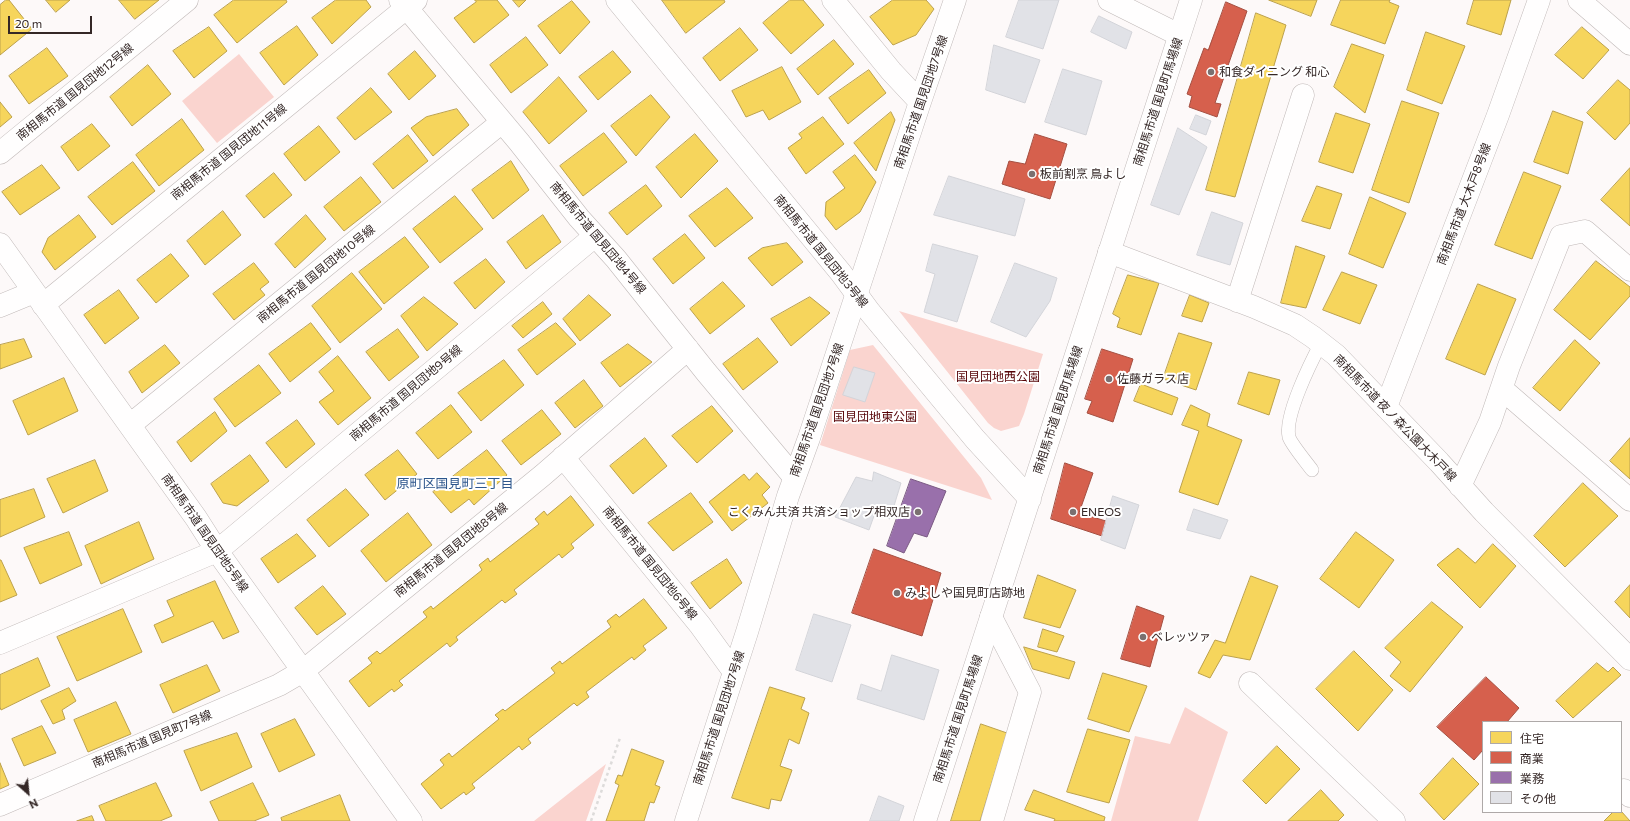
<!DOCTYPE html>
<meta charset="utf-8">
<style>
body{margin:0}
#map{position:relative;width:1630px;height:821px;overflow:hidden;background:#fdf9f9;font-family:Commissioner,"Noto Sans JP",sans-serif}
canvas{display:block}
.legend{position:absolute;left:1482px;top:721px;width:140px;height:92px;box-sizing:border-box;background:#fff;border:1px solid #aea9a8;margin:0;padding:5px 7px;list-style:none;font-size:12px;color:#342726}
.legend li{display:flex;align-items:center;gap:8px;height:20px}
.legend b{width:20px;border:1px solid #aea9a8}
.north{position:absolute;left:8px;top:773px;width:40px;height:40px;-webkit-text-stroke:3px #fff;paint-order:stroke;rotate:153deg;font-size:11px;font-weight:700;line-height:16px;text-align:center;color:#342726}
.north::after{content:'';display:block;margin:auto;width:14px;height:18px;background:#342726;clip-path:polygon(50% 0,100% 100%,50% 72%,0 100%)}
.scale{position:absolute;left:8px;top:16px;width:84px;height:18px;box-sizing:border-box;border:2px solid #342726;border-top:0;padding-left:5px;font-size:12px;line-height:14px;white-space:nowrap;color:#342726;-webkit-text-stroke:3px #fff;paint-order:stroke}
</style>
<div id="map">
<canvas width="1630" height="821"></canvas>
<ul class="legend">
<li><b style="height:11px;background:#f6d55c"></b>住宅</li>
<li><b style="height:11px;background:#d6604d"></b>商業</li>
<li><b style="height:11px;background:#9970ab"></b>業務</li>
<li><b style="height:11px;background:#e1e2e7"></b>その他</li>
</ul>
<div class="north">N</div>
<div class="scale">20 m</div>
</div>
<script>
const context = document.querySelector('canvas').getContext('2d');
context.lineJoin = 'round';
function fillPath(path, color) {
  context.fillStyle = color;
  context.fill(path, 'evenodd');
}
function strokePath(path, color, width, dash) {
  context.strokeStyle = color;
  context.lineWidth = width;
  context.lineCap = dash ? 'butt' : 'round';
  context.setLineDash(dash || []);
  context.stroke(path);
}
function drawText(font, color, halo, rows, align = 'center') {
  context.font = font + ' Commissioner,"Noto Sans JP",sans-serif';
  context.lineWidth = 4;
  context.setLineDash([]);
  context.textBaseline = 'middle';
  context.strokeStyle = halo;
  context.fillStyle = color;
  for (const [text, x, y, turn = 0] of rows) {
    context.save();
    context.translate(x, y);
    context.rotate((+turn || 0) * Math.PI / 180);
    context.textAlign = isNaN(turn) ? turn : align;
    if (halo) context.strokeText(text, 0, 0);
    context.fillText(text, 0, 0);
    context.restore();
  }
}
const green = new Path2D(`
 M 239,54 L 274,97 L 217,143 L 182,101 Z
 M 899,311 L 1043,354 L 1024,414 L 1019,426 L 1001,431 L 994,428 L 988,423 Z
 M 873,345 L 981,478 L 992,500 L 820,445 L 850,350 Z
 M 1185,707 L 1228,732 L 1198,821 L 1111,821 L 1135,736 L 1170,744 Z
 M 606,764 L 586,821 L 534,821 Z`);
const homes = new Path2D(`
 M 6,0 L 9,0 L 32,29 L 0,55 L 0,5 Z
 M 46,0 L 70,0 L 56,12 Z
 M 119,0 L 159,0 L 135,19 Z
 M 234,0 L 286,0 L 287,2 L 237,43 L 214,15 Z
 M 336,0 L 366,0 L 371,7 L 332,44 L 312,18 Z
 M 475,0 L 497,0 L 509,15 L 474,43 L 454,18 L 476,2 Z
 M 513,0 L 526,0 L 519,7 Z
 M 662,0 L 724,0 L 725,2 L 686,33 Z
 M 790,0 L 803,0 L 824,25 L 791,54 L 763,23 Z
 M 893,0 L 926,0 L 934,9 L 916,35 L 893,45 L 870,17 Z
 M 1269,0 L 1317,0 L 1311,16 Z
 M 1341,0 L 1390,0 L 1389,2 L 1399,6 L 1385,44 L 1331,25 Z
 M 1474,0 L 1511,0 L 1501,35 L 1467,24 Z
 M 572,1 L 590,22 L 560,54 L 538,26 Z
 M 1256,13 L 1286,25 L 1235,197 L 1206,190 Z
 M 297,26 L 318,55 L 284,85 L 260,53 Z
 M 209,27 L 227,51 L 194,78 L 173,51 Z
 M 1582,27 L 1609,50 L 1583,79 L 1555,55 Z
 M 740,28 L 758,50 L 720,81 L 703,58 Z
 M 1426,32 L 1465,46 L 1442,104 L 1407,90 Z
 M 526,37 L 548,65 L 511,93 L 490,65 Z
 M 834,40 L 854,64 L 818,95 L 797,69 Z
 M 1352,44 L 1384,55 L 1365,113 L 1334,87 Z
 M 47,48 L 68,76 L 29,104 L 9,76 Z
 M 415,51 L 436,76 L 409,100 L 388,74 Z
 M 613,51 L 631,72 L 598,100 L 579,77 Z
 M 148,65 L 171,94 L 132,126 L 110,97 Z
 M 782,67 L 801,102 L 769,120 L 763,110 L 746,117 L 732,91 Z
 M 869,70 L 886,93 L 848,124 L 829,98 Z
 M 559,77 L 587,111 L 549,144 L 523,112 Z
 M 1618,80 L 1630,90 L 1630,123 L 1615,140 L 1587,113 Z
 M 371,88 L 392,112 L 355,140 L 337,118 Z
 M 651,95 L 670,117 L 636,156 L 611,126 Z
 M 1402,101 L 1439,113 L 1409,203 L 1372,190 Z
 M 0,102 L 12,117 L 0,127 Z
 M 457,109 L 469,125 L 433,156 L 411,128 L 426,117 Z
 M 1553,111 L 1583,122 L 1568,174 L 1534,162 Z
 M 891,112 L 895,120 L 876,171 L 854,143 Z
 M 1336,113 L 1370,124 L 1353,173 L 1319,162 Z
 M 823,117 L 844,144 L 806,174 L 788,148 L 802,138 L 799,134 Z
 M 182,119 L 204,150 L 159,186 L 136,155 Z
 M 92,124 L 110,146 L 78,171 L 61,147 Z
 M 319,126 L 340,152 L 305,181 L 284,154 Z
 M 604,133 L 627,162 L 583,196 L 560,166 Z
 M 695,134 L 718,161 L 681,198 L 656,167 Z
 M 408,135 L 428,161 L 393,189 L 373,164 Z
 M 855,155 L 876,182 L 860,212 L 836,230 L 825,216 L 826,202 L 845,188 L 833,172 Z
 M 511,161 L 529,190 L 493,219 L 472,190 Z
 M 133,162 L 155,191 L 112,225 L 88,197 Z
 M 42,165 L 60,188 L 20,215 L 2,192 Z
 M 1630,168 L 1630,226 L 1601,200 Z
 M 1524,172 L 1561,186 L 1532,259 L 1495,245 Z
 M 274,173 L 292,195 L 264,218 L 246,196 Z
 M 361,177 L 381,202 L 344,231 L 324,207 Z
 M 646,185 L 662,206 L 627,235 L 609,213 Z
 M 1317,186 L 1342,194 L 1330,229 L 1302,221 Z
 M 727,188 L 753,218 L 715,247 L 689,216 Z
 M 455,196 L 483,229 L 440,263 L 413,229 Z
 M 1370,197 L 1406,213 L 1383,268 L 1349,254 Z
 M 223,211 L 241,235 L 205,265 L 187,241 Z
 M 79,215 L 96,237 L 55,270 L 42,252 L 48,238 Z
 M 306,215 L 326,239 L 295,268 L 275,244 Z
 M 543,215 L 561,242 L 526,269 L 507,242 Z
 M 685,234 L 705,258 L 673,284 L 653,259 Z
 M 405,237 L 429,267 L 384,304 L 359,272 Z
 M 787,243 L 803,262 L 772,286 L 748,258 L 762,248 Z
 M 1296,246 L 1325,256 L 1306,308 L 1281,303 Z
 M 171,254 L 189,276 L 156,303 L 137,280 Z
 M 486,259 L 505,282 L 475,309 L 454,283 Z
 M 1596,261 L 1630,287 L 1630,296 L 1590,340 L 1554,310 Z
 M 254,263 L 269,282 L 260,289 L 265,295 L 234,320 L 213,294 Z
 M 1342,272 L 1377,285 L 1360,324 L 1323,310 Z
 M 352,273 L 382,309 L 340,343 L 312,306 Z
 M 1128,275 L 1159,283 L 1141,335 L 1117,327 L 1120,318 L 1113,314 Z
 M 723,282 L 745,306 L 710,334 L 690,309 Z
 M 1478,284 L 1516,299 L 1485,375 L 1446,359 Z
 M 119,290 L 139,318 L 105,344 L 84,315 Z
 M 589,295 L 611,315 L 580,341 L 563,319 Z
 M 1190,295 L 1209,303 L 1202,322 L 1182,316 Z
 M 424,297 L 458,324 L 427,351 L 401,316 Z
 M 810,297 L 830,313 L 791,346 L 771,319 Z
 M 543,302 L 552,314 L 523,338 L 512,326 Z
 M 311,323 L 331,349 L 290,382 L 269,354 Z
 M 556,323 L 576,344 L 537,375 L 518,350 Z
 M 398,329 L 419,357 L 389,381 L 366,352 Z
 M 1179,333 L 1212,343 L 1196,390 L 1163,379 Z
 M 758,338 L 778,362 L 743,390 L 723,364 Z
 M 24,339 L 32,357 L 0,369 L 0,345 Z
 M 1575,340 L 1600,363 L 1560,411 L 1533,388 Z
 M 628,344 L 652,362 L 620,387 L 601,363 Z
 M 165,345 L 180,363 L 142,393 L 129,372 Z
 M 338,356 L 371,398 L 338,425 L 319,402 L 334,391 L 319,372 Z
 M 504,360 L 524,385 L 481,421 L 458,393 Z
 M 259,365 L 281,393 L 235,427 L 214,399 Z
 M 1249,372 L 1280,380 L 1269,415 L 1238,404 Z
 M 64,378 L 78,411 L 28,435 L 13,401 Z
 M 584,380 L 603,406 L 575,428 L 555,403 Z
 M 1141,384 L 1178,398 L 1172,415 L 1134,401 Z
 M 451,405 L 472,432 L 438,459 L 416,433 Z
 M 1191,405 L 1210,414 L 1207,426 L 1242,440 L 1218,505 L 1179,492 L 1199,431 L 1182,425 Z
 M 712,406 L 733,431 L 697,463 L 672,436 Z
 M 542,410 L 561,434 L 521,465 L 502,441 Z
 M 215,412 L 227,431 L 191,462 L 177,442 Z
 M 297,420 L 315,444 L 286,468 L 266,443 Z
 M 645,438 L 667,466 L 633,494 L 610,466 Z
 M 1630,438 L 1630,479 L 1610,461 Z
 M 398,450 L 417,474 L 385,500 L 365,475 Z
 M 487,450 L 507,475 L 474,505 L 469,499 L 451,513 L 433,492 Z
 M 250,455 L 269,481 L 237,506 L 223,503 L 211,484 Z
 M 95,460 L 108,491 L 63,513 L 47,479 Z
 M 757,473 L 770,487 L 762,495 L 768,503 L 732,531 L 709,502 L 744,474 L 749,480 Z
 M 1583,483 L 1618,516 L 1565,567 L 1534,536 Z
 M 34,489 L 45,517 L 0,537 L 0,500 Z
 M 346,489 L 369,515 L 329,547 L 307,520 Z
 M 691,493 L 713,522 L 673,551 L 648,523 Z
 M 571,496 L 594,525 L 571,544 L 574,548 L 562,558 L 559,554 L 514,590 L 517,594 L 505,603 L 502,600 L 456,637 L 458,640 L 450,647 L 447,643 L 399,681 L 403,685 L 394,692 L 392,689 L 369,707 L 349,681 L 372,663 L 368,658 L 377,651 L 380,654 L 427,617 L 423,612 L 431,606 L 433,609 L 482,570 L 479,565 L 488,558 L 490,562 L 539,524 L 535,519 L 544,511 L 547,515 Z
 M 408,513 L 432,545 L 386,582 L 361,551 Z
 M 139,522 L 154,559 L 101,584 L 85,546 Z
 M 69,532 L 82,565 L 40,584 L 24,548 Z
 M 1356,532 L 1394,560 L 1359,608 L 1320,579 Z
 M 297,534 L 316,556 L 278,583 L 261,559 Z
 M 1493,544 L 1516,566 L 1480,608 L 1437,565 L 1458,548 L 1475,563 Z
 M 727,559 L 742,583 L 710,609 L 691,583 Z
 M 0,560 L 1,560 L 17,595 L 0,602 Z
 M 1038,575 L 1076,590 L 1060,628 L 1024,618 Z
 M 1251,576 L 1278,586 L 1250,660 L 1223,655 L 1210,678 L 1198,673 L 1215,640 L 1225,643 Z
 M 215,581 L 239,632 L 223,639 L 213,621 L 162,643 L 154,625 L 174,616 L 167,601 Z
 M 1630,585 L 1630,618 L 1615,602 Z
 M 323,586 L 346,614 L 317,635 L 295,608 Z
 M 644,599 L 667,628 L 643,646 L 646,650 L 634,660 L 632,657 L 586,692 L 589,697 L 577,706 L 574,703 L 528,739 L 531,743 L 522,750 L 519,746 L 472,784 L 475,788 L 466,795 L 464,792 L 441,809 L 421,784 L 444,765 L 440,760 L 449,753 L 452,757 L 499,719 L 495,715 L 503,709 L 505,711 L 555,673 L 551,668 L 560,661 L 562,664 L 611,627 L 607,621 L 616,614 L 619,617 Z
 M 1432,602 L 1463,627 L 1410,692 L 1390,676 L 1401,662 L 1385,648 Z
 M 123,609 L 142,652 L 77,681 L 57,637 Z
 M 1043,629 L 1064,636 L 1057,652 L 1038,647 Z
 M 1024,647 L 1075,662 L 1069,679 L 1033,669 Z
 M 1354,651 L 1393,690 L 1358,731 L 1316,689 Z
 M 38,658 L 50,686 L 1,710 L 0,707 L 0,675 Z
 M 1597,663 L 1608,672 L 1613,667 L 1621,675 L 1573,718 L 1556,701 Z
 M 207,665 L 220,691 L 173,713 L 160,685 Z
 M 1103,673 L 1147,686 L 1129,732 L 1088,719 Z
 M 770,687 L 805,698 L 801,709 L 809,713 L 799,744 L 789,739 L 780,766 L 792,770 L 781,801 L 771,799 L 769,809 L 732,798 Z
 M 69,688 L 76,701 L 62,710 L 65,719 L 53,724 L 41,701 Z
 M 116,702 L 131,734 L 88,752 L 74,720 Z
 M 295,719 L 315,755 L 279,772 L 261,734 Z
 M 981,724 L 1007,733 L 980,821 L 951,821 Z
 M 42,726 L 56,753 L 24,766 L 12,739 Z
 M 1088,729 L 1130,740 L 1109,803 L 1067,792 Z
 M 237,733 L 252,767 L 201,791 L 184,751 Z
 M 1277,746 L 1300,769 L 1266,804 L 1243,781 Z
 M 632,749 L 664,761 L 655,785 L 660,787 L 654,803 L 650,802 L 644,821 L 606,821 L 619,785 L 615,783 L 618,775 L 622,776 Z
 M 1453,758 L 1479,784 L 1444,820 L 1420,794 Z
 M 0,763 L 9,785 L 0,789 Z
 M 156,783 L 172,816 L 160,821 L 106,821 L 99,806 Z
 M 253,783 L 269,815 L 254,821 L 219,821 L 210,802 Z
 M 1034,790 L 1105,817 L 1104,821 L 1054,821 L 1055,819 L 1025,810 Z
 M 1321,790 L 1344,815 L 1338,821 L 1288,821 Z
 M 340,795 L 350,821 L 282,821 L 281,818 Z
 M 1621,811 L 1630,821 L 1604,821 L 1613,812 Z
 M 92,816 L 94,821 L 77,821 Z`);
const shops = new Path2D(`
 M 1226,2 L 1247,11 L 1215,103 L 1221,104 L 1217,117 L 1189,107 L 1192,96 L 1187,94 L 1204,48 L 1208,50 Z
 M 1035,134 L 1067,144 L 1050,199 L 1002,184 L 1009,161 L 1025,164 Z
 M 1102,349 L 1133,359 L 1113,422 L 1087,413 L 1092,401 L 1085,399 Z
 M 1065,463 L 1093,473 L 1079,513 L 1106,521 L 1102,536 L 1051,519 Z
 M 874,549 L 941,573 L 922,636 L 852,613 Z
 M 1137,606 L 1164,616 L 1150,667 L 1121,659 Z
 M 1486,677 L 1519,708 L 1507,722 L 1483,722 L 1483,750 L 1474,760 L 1437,727 Z`);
const offices = new Path2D(`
 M 911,479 L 946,491 L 927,537 L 914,533 L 904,553 L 887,546 Z`);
const building = new Path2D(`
 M 1019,0 L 1059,0 L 1043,49 L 1006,37 Z
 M 1099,16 L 1132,32 L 1126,49 L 1091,32 Z
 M 994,45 L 1040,60 L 1025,103 L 986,90 Z
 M 1063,69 L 1102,81 L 1086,135 L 1045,122 Z
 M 1196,115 L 1211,121 L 1206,135 L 1190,129 Z
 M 1178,128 L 1207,147 L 1179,215 L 1151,205 Z
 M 949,176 L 1025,199 L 1015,236 L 934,215 Z
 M 1212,212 L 1243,223 L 1230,265 L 1197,255 Z
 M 933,244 L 978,256 L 957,322 L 924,312 L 935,274 L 926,271 Z
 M 1015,263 L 1057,278 L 1050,301 L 1026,337 L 991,322 Z
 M 854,367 L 875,373 L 865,402 L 843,395 Z
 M 874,472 L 901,483 L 890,519 L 875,513 L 869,530 L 835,517 L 856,477 L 872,481 Z
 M 1113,496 L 1139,505 L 1125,549 L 1101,540 Z
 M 1194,509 L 1228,520 L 1220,539 L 1187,530 Z
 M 814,614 L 851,625 L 832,682 L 796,670 Z
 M 892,655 L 939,670 L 924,720 L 857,699 L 861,684 L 881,691 Z
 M 879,796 L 904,806 L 899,821 L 870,821 Z`);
const path = new Path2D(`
 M 591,821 L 620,738`);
const lane = new Path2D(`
 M 1312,470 C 1307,463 1291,444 1289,437 C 1284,416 1311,362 1321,343`);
const street = new Path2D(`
 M 400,0 L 519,142 L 579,218 L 616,259 L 706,372 L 794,477
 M 833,0 L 891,71 L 920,102
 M 1109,0 L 1179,35
 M 1579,0 L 1630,44
 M 0,153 L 187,0
 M 0,244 L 196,518 L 217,551 L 290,653 L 411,821
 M 1109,252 L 1254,307 L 1295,325 L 1313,337 L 1336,355 L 1439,462 L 1484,512 L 1630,659
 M 1237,301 L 1303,95
 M 43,305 L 416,0
 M 0,306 L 34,292
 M 1502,389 L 1630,500
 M 1386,407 L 1498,115 L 1539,0
 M 130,425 L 502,122
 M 563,457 L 700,625 L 734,672
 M 1460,486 L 1490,422 L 1509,366 L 1561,236 L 1585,231 L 1630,270
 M 991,617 L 1030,692 L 992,821
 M 0,643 L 217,551 L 595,236
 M 1250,683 L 1394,821
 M 1624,790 L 1630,796
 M 0,805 L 279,685 L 303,671 L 543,475 L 688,349
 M 686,821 L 747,632 L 788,496 L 809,438 L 920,102 L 955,0`);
const secondary = new Path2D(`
 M 617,0 L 841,273 L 869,311 L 975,439 L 1030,499
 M 925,821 L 1191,0`);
const markers = [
 [1211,72,4,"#7a7070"],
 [1032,174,4,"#7a7070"],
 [1109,379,4,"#7a7070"],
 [918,512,4,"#7a7070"],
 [1073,512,4,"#7a7070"],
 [897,593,4,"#7a7070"],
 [1143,637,4,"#7a7070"]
];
const poiNames = [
 ["和食ダイニング 和心",1219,72],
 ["板前割烹 鳥よし",1040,174],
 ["佐藤ガラス店",1117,379],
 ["こくみん共済 共済ショップ相双店",910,512,"right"],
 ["ENEOS",1081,512],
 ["みよしや国見町店跡地",905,593],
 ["ベレッツァ",1151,637]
];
const streetNames = [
 ["南相馬市道 国見団地12号線",75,92,-39],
 ["南相馬市道 国見団地7号線",921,102,-71],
 ["南相馬市道 国見町馬場線",1158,102,-72],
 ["南相馬市道 国見団地11号線",229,152,-39],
 ["南相馬市道 大木戸8号線",1464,204,-69],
 ["南相馬市道 国見団地4号線",598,238,50],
 ["南相馬市道 国見団地3号線",821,251,51],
 ["南相馬市道 国見団地10号線",316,274,-39],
 ["南相馬市道 国見団地9号線",406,393,-40],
 ["南相馬市道 国見団地7号線",817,410,-71],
 ["南相馬市道 国見町馬場線",1058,410,-72],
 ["南相馬市道 夜ノ森公園大木戸線",1395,418,46],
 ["南相馬市道 国見団地5号線",205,533,55],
 ["南相馬市道 国見団地8号線",451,550,-39],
 ["南相馬市道 国見団地6号線",650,563,51],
 ["南相馬市道 国見団地7号線",719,718,-72],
 ["南相馬市道 国見町馬場線",958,719,-72],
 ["南相馬市道 国見町7号線",152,739,-23]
];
const parkNames = [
 ["国見団地西公園",998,377],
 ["国見団地東公園",875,417]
];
const neighbourhoodNames = [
 ["原町区国見町三丁目",455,484]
];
fillPath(green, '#fad4cf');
fillPath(homes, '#f6d55c');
strokePath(homes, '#bca14c', 1);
fillPath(shops, '#d6604d');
strokePath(shops, '#a54f41', 1);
fillPath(offices, '#9970ab');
strokePath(offices, '#7b5a83', 1);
fillPath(building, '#e1e2e7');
strokePath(building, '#d3d4d9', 1);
strokePath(lane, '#c0b9b8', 14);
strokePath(street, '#c0b9b8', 23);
strokePath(secondary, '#c0b9b8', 23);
strokePath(path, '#dddbda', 2.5, [3, 3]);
strokePath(lane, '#fffefe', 13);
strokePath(street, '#fffefe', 22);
strokePath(secondary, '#fffefe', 22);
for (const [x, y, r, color] of markers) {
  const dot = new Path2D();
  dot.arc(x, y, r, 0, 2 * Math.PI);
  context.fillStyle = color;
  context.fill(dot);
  strokePath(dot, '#fff', 1.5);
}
drawText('12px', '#342726', '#fff', poiNames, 'left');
drawText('12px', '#342726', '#fff', streetNames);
drawText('12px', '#550306', '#fff', parkNames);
drawText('13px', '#2d568c', '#fff', neighbourhoodNames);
</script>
